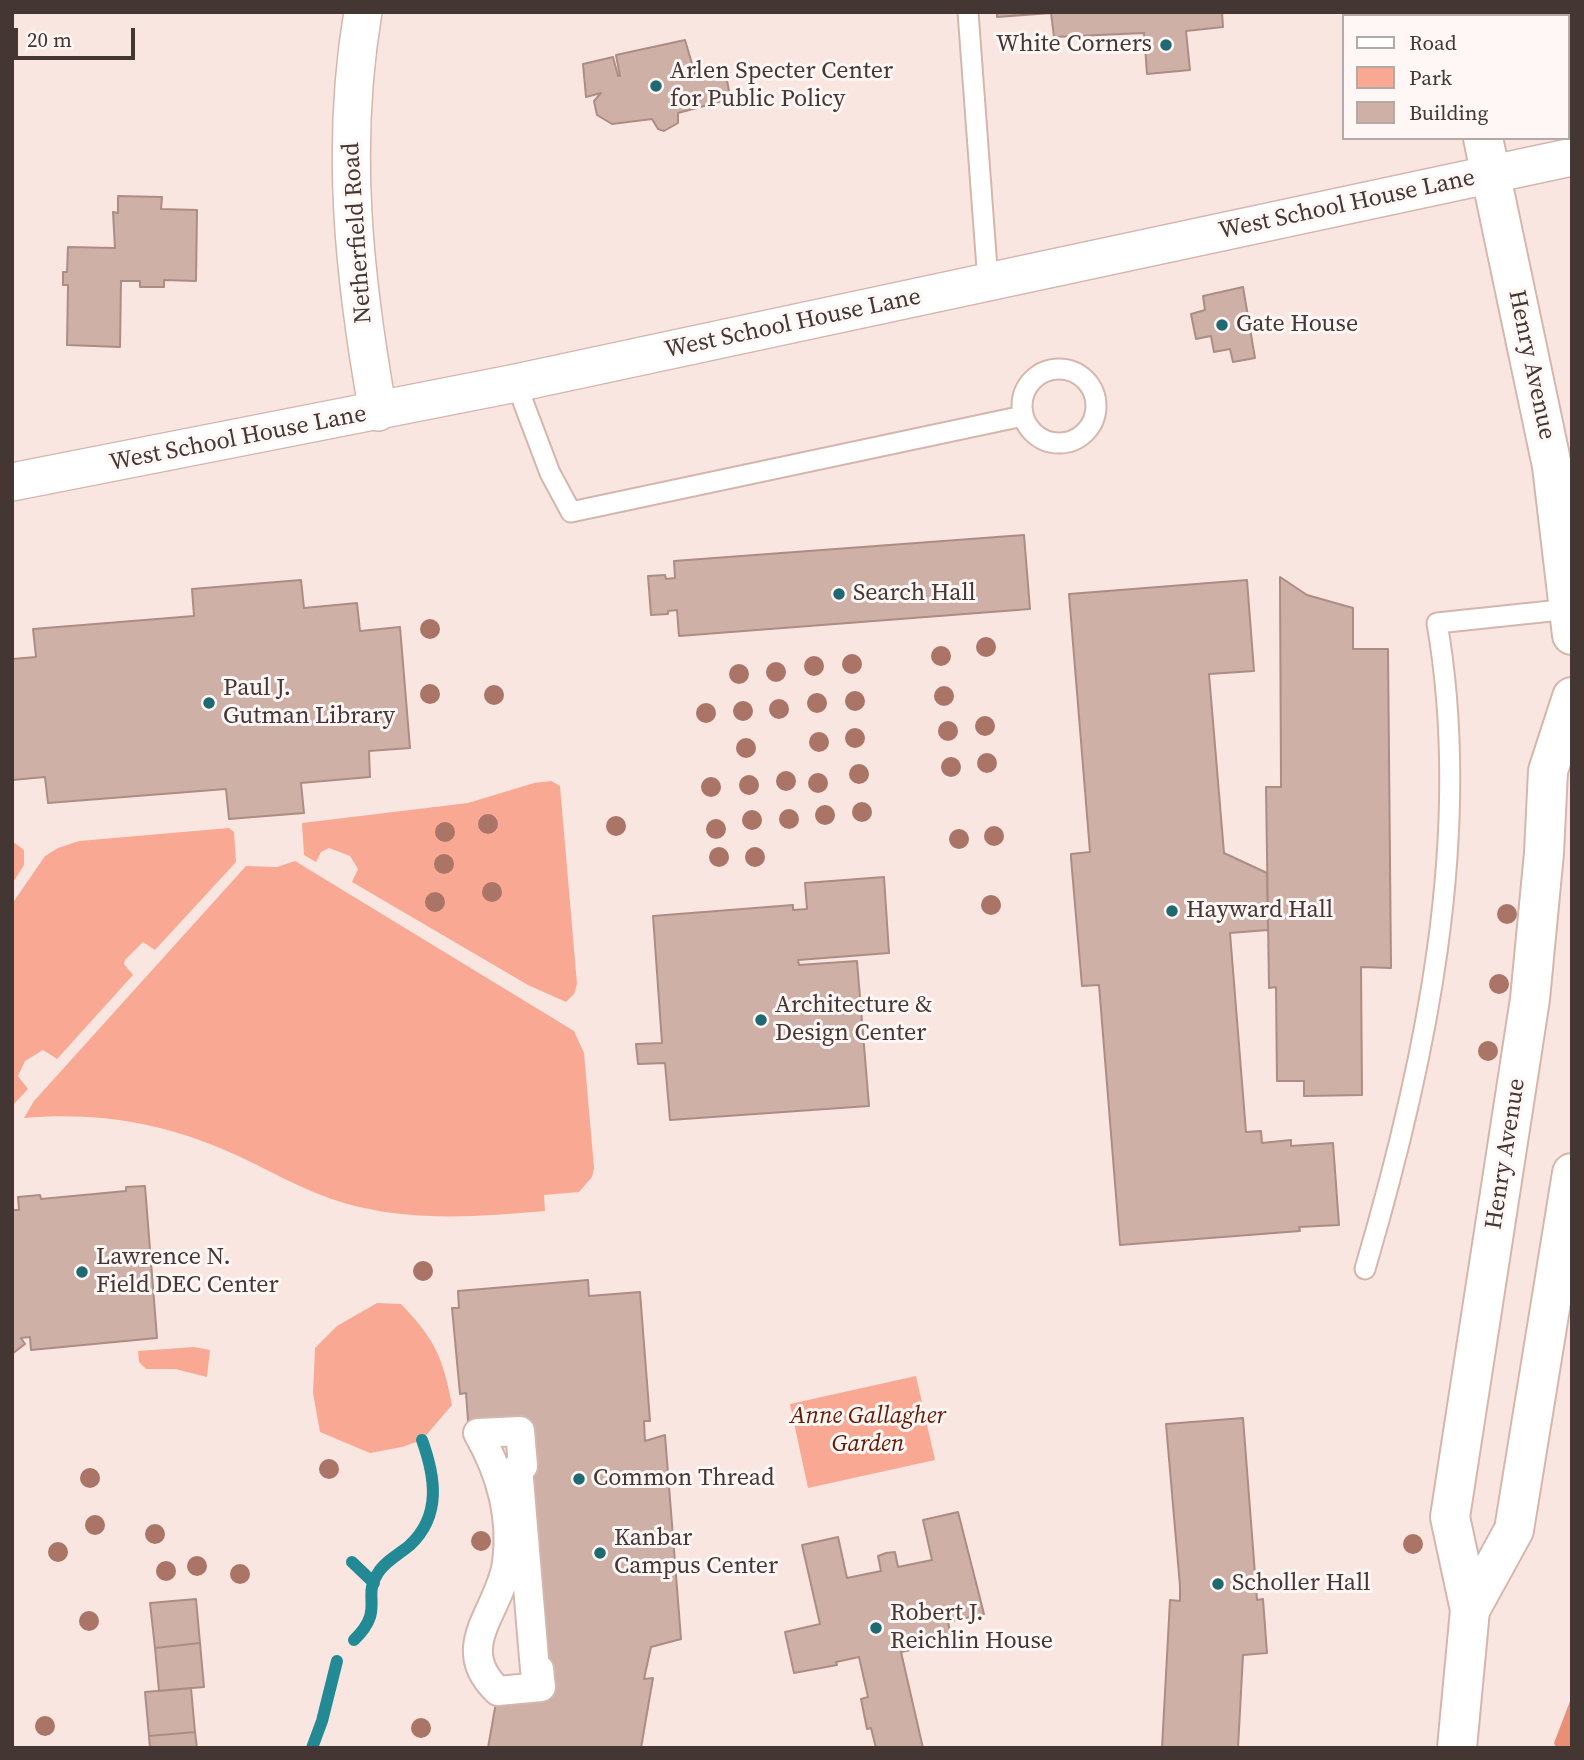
<!DOCTYPE html>
<style>
body{margin:0}
#map{position:relative;width:1584px;height:1760px;overflow:hidden;background:#fae6e1;font-family:"Source Serif 4",serif}
canvas{display:block}
.frame{position:absolute;inset:0;border:14px solid #433633;pointer-events:none}
.legend{position:absolute;left:1342px;top:14px;width:228px;height:126px;box-sizing:border-box;background:#fef7f5;border:2px solid #b3aaa7;margin:0;padding:9px 12px;list-style:none;font-size:21px;color:#433633}
.legend li{display:flex;align-items:center;gap:14px;height:35px}
.legend b{width:35px;border:2px solid #b3aaa7}
.scale{position:absolute;left:14px;top:28px;width:121px;height:32px;box-sizing:border-box;border:4px solid #433633;border-top:0;padding-left:9px;font-size:21px;line-height:24px;white-space:nowrap;color:#433633;-webkit-text-stroke:5px #fef7f5;paint-order:stroke}
</style>
<div id="map">
<canvas width="1584" height="1760"></canvas>
<div class="frame"></div>
<ul class="legend">
<li><b style="height:9px;background:#fff"></b>Road</li>
<li><b style="height:19px;background:#f9a993"></b>Park</li>
<li><b style="height:19px;background:#cfb0a7"></b>Building</li>
</ul>
<div class="scale">20 m</div>
</div>
<script>
const context = document.querySelector('canvas').getContext('2d');
context.lineJoin = 'round';
function fillPath(path, color) {
  context.fillStyle = color;
  context.fill(path, 'evenodd');
}
function strokePath(path, color, width, dash) {
  context.strokeStyle = color;
  context.lineWidth = width;
  context.lineCap = dash ? 'butt' : 'round';
  context.setLineDash(dash || []);
  context.stroke(path);
}
function drawText(font, color, halo, rows, align = 'center') {
  context.font = font + ' "Source Serif 4",serif';
  context.lineWidth = 6;
  context.setLineDash([]);
  context.textBaseline = 'middle';
  context.strokeStyle = halo;
  context.fillStyle = color;
  for (const [text, x, y, turn = 0] of rows) {
    context.save();
    context.translate(x, y);
    context.rotate((+turn || 0) * Math.PI / 180);
    context.textAlign = isNaN(turn) ? turn : align;
    if (halo) context.strokeText(text, 0, 0);
    context.fillText(text, 0, 0);
    context.restore();
  }
}
const green = new Path2D(`
 M 551,781 L 560,786 L 577,984 L 574,994 L 566,1002 L 528,985 L 352,882 L 358,869 L 350,856 L 329,848 L 321,852 L 316,862 L 304,855 L 302,823 L 468,803 L 534,783 Z
 M 229,828 L 234,832 L 236,862 L 155,950 L 143,942 L 125,960 L 124,964 L 133,975 L 57,1059 L 43,1050 L 25,1061 L 18,1076 L 28,1089 L 12,1106 L 12,904 L 45,856 L 58,848 L 79,841 Z
 M 12,841 L 24,850 L 24,865 L 12,884 Z
 M 295,861 L 574,1031 L 584,1053 L 594,1168 L 592,1177 L 579,1192 L 544,1195 L 545,1211 C 476,1217 410,1222 344,1203 C 303,1191 266,1168 227,1151 C 160,1122 96,1112 24,1118 L 34,1101 L 246,866 L 277,867 Z
 M 377,1303 L 401,1304 C 435,1339 443,1358 452,1405 L 422,1440 L 402,1447 L 370,1453 L 320,1432 L 313,1393 L 315,1348 L 337,1326 Z
 M 194,1347 L 210,1350 L 207,1377 L 175,1369 L 146,1369 L 139,1362 L 138,1351 Z
 M 916,1376 L 935,1460 L 808,1488 L 790,1404 Z`);
const forest = new Path2D(`
 M 1572,1696 L 1572,1748 L 1556,1748 L 1554,1743 Z`);
const stream = new Path2D(`
 M 352,1562 L 374,1583
 M 354,1640 C 386,1609 361,1598 378,1573 C 384,1562 401,1553 410,1545 C 442,1515 435,1476 422,1440
 M 312,1748 L 322,1721 L 337,1661`);
const building = new Path2D(`
 M 997,12 L 1222,12 L 1223,27 L 1186,31 L 1190,70 L 1147,74 L 1144,33 L 1054,37 L 1051,13 L 997,17 Z
 M 685,40 L 695,74 L 712,70 L 726,75 L 729,91 L 719,102 L 678,113 L 678,123 L 664,131 L 658,129 L 652,119 L 612,124 L 597,115 L 594,101 L 601,93 L 586,97 L 583,64 L 613,57 L 618,76 L 620,76 L 616,55 Z
 M 118,196 L 162,197 L 161,209 L 197,210 L 196,281 L 164,280 L 164,287 L 140,287 L 140,281 L 121,281 L 120,347 L 67,345 L 68,285 L 63,285 L 63,272 L 67,272 L 68,247 L 115,248 L 113,212 L 118,213 Z
 M 1243,287 L 1255,358 L 1233,362 L 1230,349 L 1214,352 L 1211,336 L 1196,339 L 1191,314 L 1205,310 L 1203,296 Z
 M 1024,535 L 1030,609 L 679,636 L 677,610 L 668,611 L 668,614 L 651,615 L 648,576 L 665,575 L 666,579 L 675,578 L 674,561 Z
 M 1280,577 L 1307,595 L 1353,608 L 1353,649 L 1388,649 L 1391,968 L 1361,967 L 1362,1095 L 1304,1096 L 1304,1081 L 1277,1081 L 1276,987 L 1269,988 L 1266,787 L 1281,787 Z
 M 301,580 L 304,608 L 357,603 L 360,631 L 400,627 L 410,748 L 369,751 L 370,777 L 301,783 L 304,813 L 229,819 L 226,789 L 48,803 L 45,777 L 12,780 L 12,659 L 36,657 L 33,629 L 194,616 L 192,589 Z
 M 1247,580 L 1254,671 L 1209,674 L 1224,853 L 1267,873 L 1268,930 L 1230,933 L 1246,1132 L 1261,1131 L 1262,1143 L 1291,1140 L 1291,1146 L 1333,1143 L 1339,1225 L 1299,1227 L 1300,1231 L 1120,1245 L 1099,985 L 1082,986 L 1071,858 L 1071,854 L 1090,852 L 1069,594 Z
 M 884,877 L 889,953 L 798,960 L 799,965 L 857,961 L 869,1106 L 670,1120 L 665,1063 L 638,1064 L 636,1044 L 662,1043 L 653,916 L 793,905 L 793,910 L 807,909 L 805,883 Z
 M 145,1186 L 157,1338 L 31,1350 L 30,1337 L 21,1338 L 25,1344 L 12,1354 L 12,1210 L 19,1210 L 18,1197 L 40,1195 L 41,1199 L 126,1191 L 126,1187 Z
 M 588,1280 L 589,1296 L 640,1292 L 650,1421 L 644,1421 L 645,1441 L 665,1435 L 681,1639 L 651,1647 L 644,1679 L 653,1678 L 641,1748 L 488,1748 L 498,1691 L 541,1687 L 520,1431 L 469,1434 L 466,1393 L 460,1394 L 452,1308 L 459,1308 L 458,1291 Z
 M 1243,1418 L 1257,1600 L 1263,1599 L 1267,1653 L 1243,1655 L 1238,1748 L 1162,1748 L 1170,1600 L 1180,1601 L 1180,1586 L 1166,1424 Z
 M 958,1512 L 984,1614 L 948,1622 L 952,1641 L 901,1652 L 923,1748 L 876,1748 L 871,1728 L 867,1729 L 861,1699 L 868,1697 L 859,1657 L 836,1662 L 837,1665 L 794,1673 L 785,1632 L 820,1624 L 802,1545 L 838,1537 L 847,1578 L 881,1571 L 878,1556 L 886,1553 L 895,1552 L 898,1567 L 932,1560 L 923,1520 Z
 M 196,1599 L 200,1643 L 155,1648 L 150,1603 Z
 M 200,1643 L 204,1687 L 159,1691 L 155,1648 Z
 M 191,1688 L 195,1732 L 149,1736 L 145,1692 Z
 M 195,1732 L 197,1748 L 150,1748 L 149,1736 Z`);
const service = new Path2D(`
 M 968,12 L 988,282
 M1022 406a37 37 0 1 1 74 0a37 37 0 1 1-74 0Z
 M 516,383 L 550,473 L 571,512 L 1023,416
 M 1365,1269 C 1425,1065 1474,836 1437,623 L 1570,609`);
const pedestrian = new Path2D(`
 M 520,1431 L 523,1466 L 518,1467 L 535,1670 L 539,1669 L 541,1687 L 498,1691 C 451,1647 500,1612 507,1563 C 513,1517 501,1473 478,1433 Z`);
const minor = new Path2D(`
 M 363,12 C 340,147 354,278 378,412
 M 12,482 L 516,383 L 1572,157`);
const primary = new Path2D(`
 M 1458,12 L 1459,16
 M 1483,138 L 1552,466 L 1572,635
 M 1470,1610 L 1514,1530 L 1572,1173
 M 1457,1748 L 1470,1610 L 1450,1517 L 1530,999 L 1544,853 L 1548,771 L 1572,697`);
const trees = [
 [430,629],
 [986,647],
 [941,656],
 [852,664],
 [814,666],
 [776,672],
 [739,674],
 [430,694],
 [494,695],
 [944,696],
 [855,701],
 [817,703],
 [779,709],
 [743,711],
 [706,713],
 [985,726],
 [948,731],
 [855,738],
 [819,742],
 [746,748],
 [987,763],
 [951,767],
 [859,774],
 [786,781],
 [818,783],
 [749,785],
 [711,787],
 [862,812],
 [825,815],
 [789,819],
 [752,820],
 [488,824],
 [616,826],
 [716,829],
 [445,832],
 [994,836],
 [959,839],
 [719,857],
 [755,857],
 [444,864],
 [492,892],
 [435,902],
 [991,905],
 [1507,914],
 [1499,984],
 [1488,1051],
 [423,1271],
 [329,1469],
 [90,1478],
 [95,1525],
 [155,1534],
 [481,1541],
 [1413,1544],
 [58,1552],
 [197,1566],
 [166,1571],
 [240,1574],
 [89,1621],
 [45,1726],
 [421,1728]
];
const markers = [
 [1166,45,7,"#1e6972"],
 [656,86,7,"#1e6972"],
 [1222,325,7,"#1e6972"],
 [839,594,7,"#1e6972"],
 [209,703,7,"#1e6972"],
 [1172,911,7,"#1e6972"],
 [761,1020,7,"#1e6972"],
 [82,1272,7,"#1e6972"],
 [579,1479,7,"#1e6972"],
 [600,1553,7,"#1e6972"],
 [1218,1584,7,"#1e6972"],
 [876,1628,7,"#1e6972"]
];
const poiNames = [
 ["White Corners",1152,45,"right"],
 ["Arlen Specter Center",670,72],
 ["for Public Policy",670,100],
 ["Gate House",1236,325],
 ["Search Hall",853,594],
 ["Paul J.",223,689],
 ["Gutman Library",223,717],
 ["Hayward Hall",1186,911],
 ["Architecture &",775,1006],
 ["Design Center",775,1034],
 ["Lawrence N.",96,1258],
 ["Field DEC Center",96,1286],
 ["Common Thread",593,1479],
 ["Kanbar",614,1539],
 ["Campus Center",614,1567],
 ["Scholler Hall",1232,1584],
 ["Robert J.",890,1614],
 ["Reichlin House",890,1642]
];
const streetNames = [
 ["West School House Lane",1347,205,-12],
 ["Netherfield Road",358,233,-94],
 ["West School House Lane",793,324,-12],
 ["Henry Avenue",1531,365,78],
 ["West School House Lane",238,439,-11],
 ["Henry Avenue",1506,1154,-81]
];
const parkNames = [
 ["Anne Gallagher",868,1417],
 ["Garden",868,1445]
];
fillPath(green, '#f9a993');
fillPath(forest, '#e88f76');
strokePath(stream, '#238994', 12);
fillPath(building, '#cfb0a7');
strokePath(building, '#ab8d84', 2);
strokePath(service, '#d5b6ad', 23);
strokePath(pedestrian, '#d5b6ad', 32);
strokePath(minor, '#d5b6ad', 40);
strokePath(primary, '#d5b6ad', 42);
strokePath(service, '#fff', 19);
strokePath(pedestrian, '#fff', 28);
strokePath(minor, '#fff', 37);
strokePath(primary, '#fff', 38);
context.fillStyle = '#aa7566';
for (const [x, y] of trees) {
  context.beginPath();
  context.arc(x, y, 10, 0, 2 * Math.PI);
  context.fill();
}
for (const [x, y, r, color] of markers) {
  const dot = new Path2D();
  dot.arc(x, y, r, 0, 2 * Math.PI);
  context.fillStyle = color;
  context.fill(dot);
  strokePath(dot, '#fef7f5', 2.5);
}
drawText('24px', '#433633', '#fef7f5', poiNames, 'left');
drawText('24px', '#433633', '#fef7f5', streetNames);
drawText('italic 24px', '#681901', '#fef7f5', parkNames);
</script>
